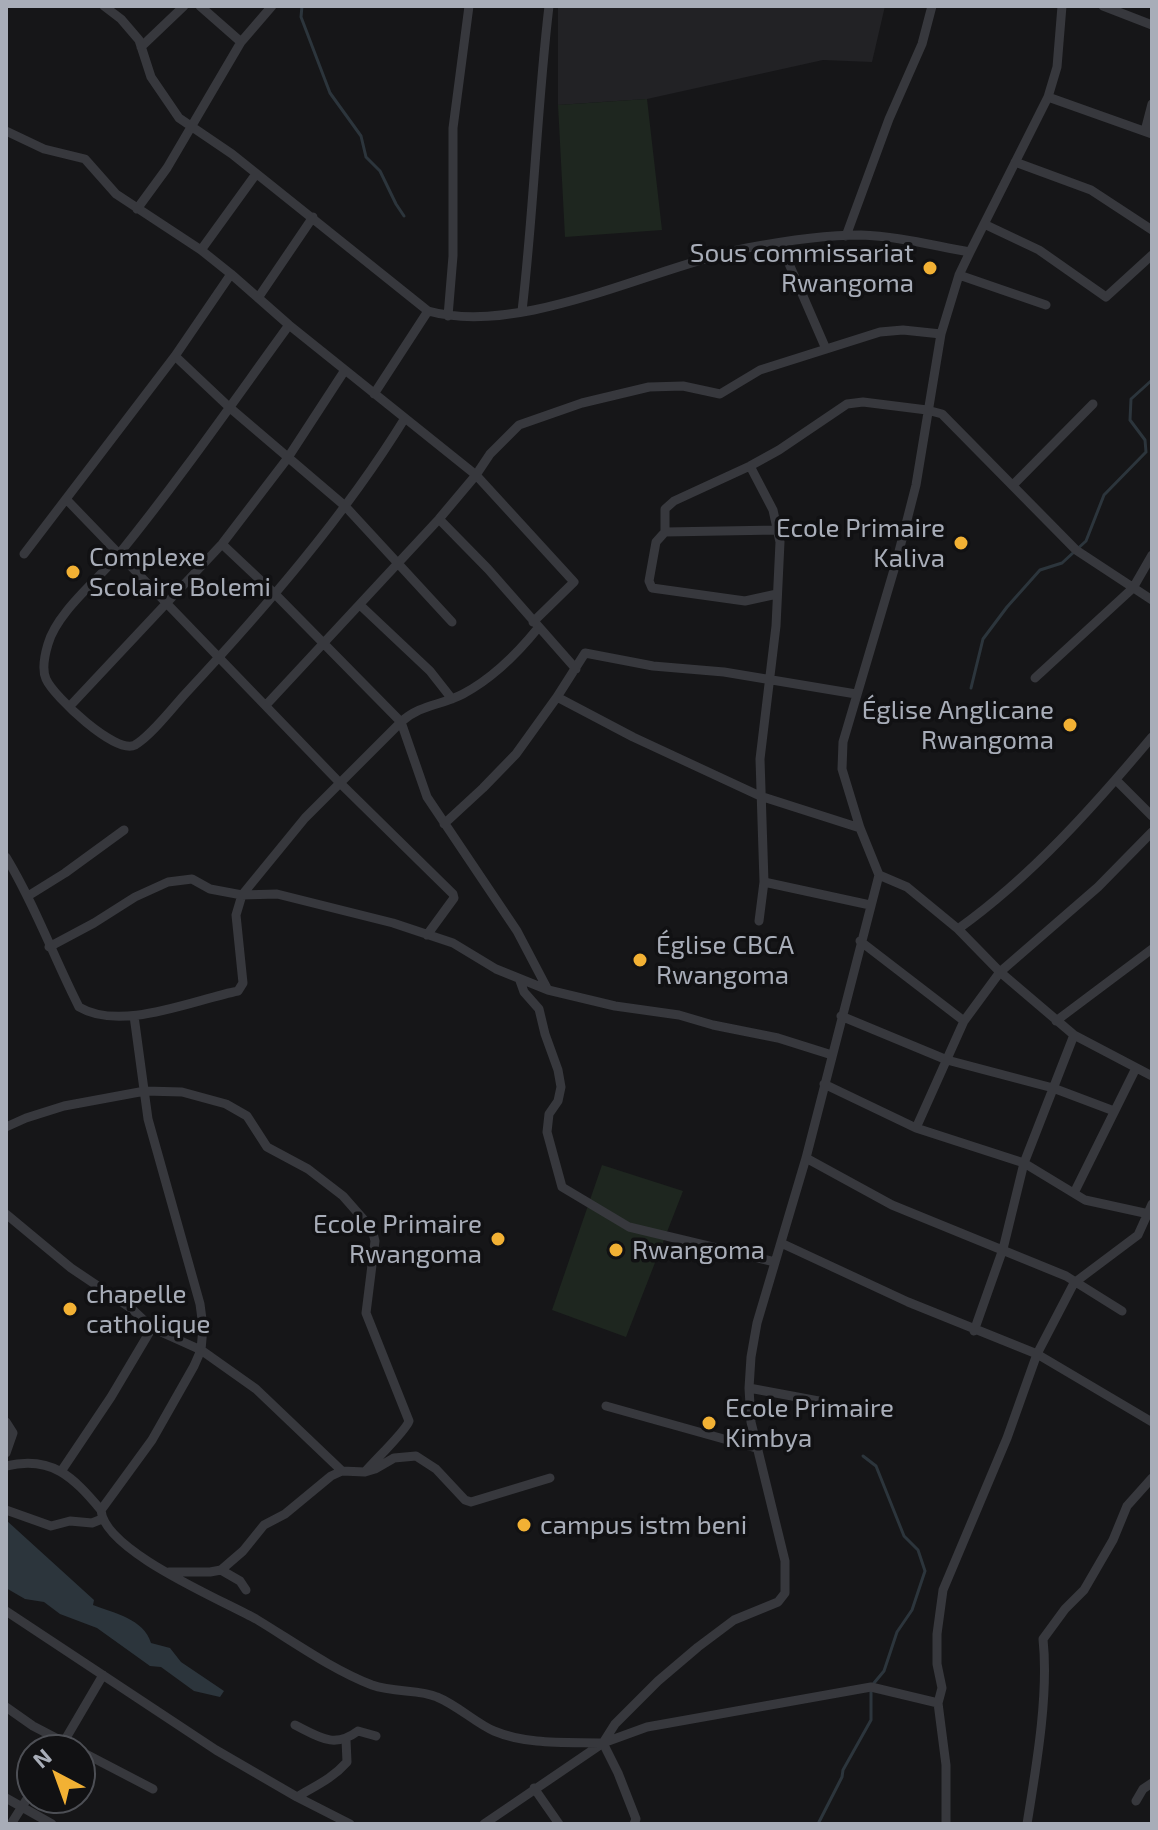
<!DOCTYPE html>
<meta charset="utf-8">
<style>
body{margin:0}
#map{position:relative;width:1158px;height:1830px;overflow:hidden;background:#161618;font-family:"Exo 2",sans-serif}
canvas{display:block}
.frame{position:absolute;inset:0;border:8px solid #a8adb8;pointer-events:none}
.north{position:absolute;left:16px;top:1734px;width:80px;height:80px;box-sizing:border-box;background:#111113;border:2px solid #4d4f55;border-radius:50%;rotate:319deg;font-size:22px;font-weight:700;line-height:32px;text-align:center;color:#a8adb8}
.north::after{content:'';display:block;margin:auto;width:28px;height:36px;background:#f2b134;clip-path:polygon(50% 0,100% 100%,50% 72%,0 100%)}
</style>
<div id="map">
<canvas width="1158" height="1830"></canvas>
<div class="frame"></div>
<div class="north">N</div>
</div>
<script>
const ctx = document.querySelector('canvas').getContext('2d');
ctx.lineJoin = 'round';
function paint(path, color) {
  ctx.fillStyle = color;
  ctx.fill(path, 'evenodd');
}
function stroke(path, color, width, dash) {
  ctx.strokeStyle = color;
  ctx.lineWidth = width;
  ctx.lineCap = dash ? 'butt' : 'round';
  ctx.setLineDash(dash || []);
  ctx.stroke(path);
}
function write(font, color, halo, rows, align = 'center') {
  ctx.font = font + ' "Exo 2",sans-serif';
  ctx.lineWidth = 7;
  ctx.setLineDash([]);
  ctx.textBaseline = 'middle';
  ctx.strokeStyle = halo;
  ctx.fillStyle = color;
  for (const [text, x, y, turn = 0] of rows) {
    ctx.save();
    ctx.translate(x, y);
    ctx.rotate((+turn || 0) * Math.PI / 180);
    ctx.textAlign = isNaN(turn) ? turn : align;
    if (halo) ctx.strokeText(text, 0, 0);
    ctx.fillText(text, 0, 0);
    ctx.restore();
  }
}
const built = new Path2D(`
 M558,6H885L872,62L823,60L647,99L558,105Z`);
const green = new Path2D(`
 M647,99L662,230L565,237L558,105Z
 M602,1165L683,1191L626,1337L552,1310Z`);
const water = new Path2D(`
 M6,1520L94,1600L93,1605C114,1613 144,1619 151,1643L170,1648L181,1662L224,1691L220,1697L194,1691L161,1667L150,1666L97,1628L60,1614L44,1602L25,1599L6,1588Z`);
const stream = new Path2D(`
 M302,6L301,17L330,93L361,136L366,157L380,171L396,204L404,216
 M971,688L983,639L1007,607L1040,570L1062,563L1086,541L1104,495L1146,452L1145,440L1130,420L1131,399L1152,380
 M863,1456L876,1466L904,1536L918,1550L925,1571L912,1610L897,1632L884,1671L874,1683
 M818,1824L842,1777L843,1770L871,1720V1690`);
const minor = new Path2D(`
 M104,6L121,19L139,40L151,77L179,118L232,154L428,311C522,337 652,267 747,248C784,241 824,235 861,235C897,236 935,246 970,252
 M200,6L241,42
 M1103,6L1152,25
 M141,47L184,6
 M1048,97L1152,134
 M6,131L44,149L85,159L116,194L201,250L231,274L289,325L476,475L574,582L533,622
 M1145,131L1152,104
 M1015,162L1091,190L1152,230
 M137,209L167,168L241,42L272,6
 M984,224L1039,250L1106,297L1152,255
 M846,236L889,119L922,44L932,6
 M780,243L826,349
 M201,250L256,174
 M959,275L1046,305
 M258,298L313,217
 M522,311C534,209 537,107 549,6
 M448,316L453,256V128L469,6
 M289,325C233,402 179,480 119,554C98,580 57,612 48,644C45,654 42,670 46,679C54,697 116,755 135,745C151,736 173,707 186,693C265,608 344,517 405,418
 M175,356L229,407L345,506L452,622
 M374,394L428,311
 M750,466L773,510L780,542L776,626L760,759L764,882L759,921
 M1014,484L1093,404
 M66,499L339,782L453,894L454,898L427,935
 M439,519L488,569L576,669
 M665,532L778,530
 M222,544L274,593L401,722L427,797L517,931L548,990
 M24,554L175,356L231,274
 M777,594L745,601L652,588L649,581L656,542L665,532V509L674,501L750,466L779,450L847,404L863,402L927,410L942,414L1076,550L1152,600
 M360,605L430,671L452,699
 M1035,678L1133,588L1152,555
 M856,694L724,672L653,666L585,653L557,697L633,737L760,796L860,828
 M267,704L439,519L476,475L490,454L519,425L582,403L649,387L683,386L720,394L760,370L880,332L903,330L941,334
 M70,706L222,544L287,459L345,370
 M1116,780L1152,816
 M444,824L483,788L516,754L557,697
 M6,857C35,905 54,958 79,1007C121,1032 193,1000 238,991L243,983L236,915L242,895L277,894L393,923L453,943L496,969L548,990L615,1006L679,1015L713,1025L778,1038L832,1055
 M879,875L907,887L958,929L1000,972L1074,1035L1152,1076
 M764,882L870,905
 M28,896L65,873L124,830
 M958,929C1032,876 1094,806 1152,737
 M860,941L964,1021
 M49,947L94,923L135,897L168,882L192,879L210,889L242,895L305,818L401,722C421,704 440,706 463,694C493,678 517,654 538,628
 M519,978L524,992L539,1009L545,1034L558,1070L561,1087L558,1101L549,1114L547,1132L562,1187L629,1227L775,1262
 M841,1016L947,1060L1053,1088L1114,1111
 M1056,1021L1152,949
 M824,1084L916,1128L1024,1163L1085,1200L1149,1214
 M6,1127L26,1118L64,1106L145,1091L182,1092L226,1104L247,1116L267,1147L308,1169L343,1196L372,1229L375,1241L366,1313L409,1421C406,1431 374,1461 365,1472
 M916,1128L964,1021L1000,972L1098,887L1152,832
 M806,1158L892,1205L1066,1276L1122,1311
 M1074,1193L1136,1068
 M6,1214L71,1268L132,1309L152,1328
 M781,1243L908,1302L1037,1354L1152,1422
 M974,1331L1003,1249L1024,1163L1074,1035
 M749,1388L824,1402
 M606,1406L756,1448
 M6,1422L13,1433L6,1453
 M6,1466C52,1455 73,1477 101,1510C104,1551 222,1600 256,1619C294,1642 331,1669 372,1685C394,1693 420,1689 437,1697C457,1705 477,1724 494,1731C527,1745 567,1742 603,1743
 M62,1470L111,1397L152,1328L201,1350L256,1389L342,1471
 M6,1510L51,1526L70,1521L92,1523L102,1519
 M101,1510L152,1440L194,1366L201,1350L203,1327L200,1304L148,1119L134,1016
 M221,1570L240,1581L246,1590
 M169,1572H210L221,1570L243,1551L264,1525L285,1514L331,1476L342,1471L365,1472L375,1469L394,1458L416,1456L436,1469L465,1500L471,1502L550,1478
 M6,1611L216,1750L297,1797L350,1824
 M6,1707L33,1726L79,1750
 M295,1725C319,1737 334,1749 358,1731L376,1736
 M603,1743L615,1724L658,1681L698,1647L734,1620L778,1602L785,1593V1561L751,1422L749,1388L751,1357L757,1323L806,1158L879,875L860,828L842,769L843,742L896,563L916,485L941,334L959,275L970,252L1048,97L1057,67L1062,6
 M603,1743L618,1773L636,1819L634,1824
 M59,1750L103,1675
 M80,1751L153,1789
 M534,1788L559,1824
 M297,1797C315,1786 332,1779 347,1762L346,1740
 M6,1798L52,1824
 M1136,1801L1143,1789L1152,1783
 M11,1824L32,1791
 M484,1824L603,1743L647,1727L871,1687L938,1703
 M946,1824V1765L938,1703L942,1688L937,1664V1634L943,1590L1007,1438L1037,1354L1074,1283L1138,1235L1152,1204
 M1027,1824C1036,1768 1049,1695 1043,1639L1065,1609L1084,1590L1113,1540L1127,1506L1152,1478`);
const markers = [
 [930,268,8,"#f2b134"],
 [961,543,8,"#f2b134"],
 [73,572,8,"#f2b134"],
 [1070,725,8,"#f2b134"],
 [640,960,8,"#f2b134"],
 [498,1239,8,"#f2b134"],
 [616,1250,8,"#f2b134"],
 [70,1309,8,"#f2b134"],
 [709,1423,8,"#f2b134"],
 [524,1525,8,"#f2b134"]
];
const poiNames = [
 ["Sous commissariat",914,253,"right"],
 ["Rwangoma",914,283,"right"],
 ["Ecole Primaire",945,528,"right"],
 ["Kaliva",945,558,"right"],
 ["Complexe",89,557],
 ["Scolaire Bolemi",89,587],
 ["Église Anglicane",1054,710,"right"],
 ["Rwangoma",1054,740,"right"],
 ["Église CBCA",656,945],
 ["Rwangoma",656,975],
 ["Ecole Primaire",482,1224,"right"],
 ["Rwangoma",482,1254,"right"],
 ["Rwangoma",632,1250],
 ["chapelle",86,1294],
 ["catholique",86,1324],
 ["Ecole Primaire",725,1408],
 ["Kimbya",725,1438],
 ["campus istm beni",540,1525]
];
paint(built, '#222225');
paint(green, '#1e261f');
paint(water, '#2c353c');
stroke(stream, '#2c353c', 3);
stroke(minor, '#37383d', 9);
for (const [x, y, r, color] of markers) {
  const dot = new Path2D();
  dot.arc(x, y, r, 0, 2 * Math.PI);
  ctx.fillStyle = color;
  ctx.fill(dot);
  stroke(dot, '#111113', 3);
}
write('26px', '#a8adb8', '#111113', poiNames, 'left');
</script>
